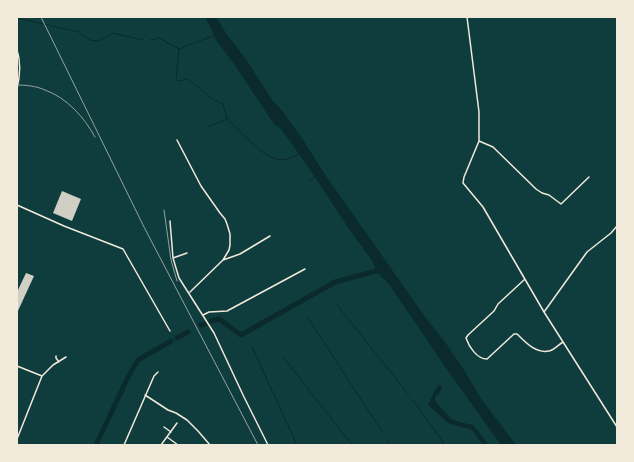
<!DOCTYPE html>
<style>
body{margin:0}
#map{position:relative;width:634px;height:462px;overflow:hidden;background:#0f3d3e;font-family:"IBM Plex Serif",serif}
canvas{display:block}
.frame{position:absolute;inset:0;border:18px solid #f1e9da;pointer-events:none}
</style>
<div id="map">
<canvas width="634" height="462"></canvas>
<div class="frame"></div>
</div>
<script>
const ctx = document.querySelector('canvas').getContext('2d');
ctx.lineJoin = 'round';
function paint(path, color) {
  ctx.fillStyle = color;
  ctx.fill(path, 'evenodd');
}
function stroke(path, color, width, dash) {
  ctx.strokeStyle = color;
  ctx.lineWidth = width;
  ctx.lineCap = dash ? 'butt' : 'round';
  ctx.setLineDash(dash || []);
  ctx.stroke(path);
}
const water = new Path2D(`
 M205,17H216L226,33L247,61L273,101L283,112L302,138L324,173L423,314L447,345L464,370L482,400L516,445H501L446,368L389,284L376,271L373,262L347,226L315,177L292,144L281,129L275,125L270,118L234,64L216,40L211,28Z
 M439,385H441C443,390 439,394 435,397V400L436,402L450,418L459,422L473,425L489,445H483L472,430L448,423L436,412L429,406L428,404L434,392Z`);
const stream = new Path2D(`
 M17,18L79,32L90,40L98,41L113,33L143,40
 M150,40L159,38L179,49L215,35
 M179,49L176,79L178,81L188,79L214,100L223,104L227,118
 M208,127L227,119C241,131 267,165 287,159C291,158 295,156 299,154
 M309,181L315,177
 M337,305L409,395
 M308,318L383,433
 M252,347L297,445
 M284,358L352,445
 M413,400L445,445
 M388,441L391,445`);
const river = new Path2D(`
 M211,321L219,319L241,335L335,282L376,271L382,268
 M201,325L205,324
 M177,338L188,332
 M96,445L128,377L138,360L171,341`);
const building = new Path2D(`
 M62,191L81,199L72,221L53,213Z
 M26,273L34,276L17,313V292Z`);
const minor = new Path2D(`
 M467,17L479,112V141L464,177L463,183L483,207L544,312L617,427
 M17,50C21,62 20,76 17,89
 M177,140L201,186L220,213L225,219L227,224L230,234V245L229,250L223,260
 M479,141L493,147L536,189L542,193L549,195L561,204L589,177
 M17,205L64,226L123,249L170,331
 M170,221L173,258
 M187,253L173,258L179,278L214,333L244,397L268,445
 M525,279L498,304L494,311L468,335L466,338C469,347 477,359 487,359L514,334H517C525,342 536,354 549,351C554,350 558,345 563,342
 M190,292L223,260L240,254L270,236
 M544,312L587,252L611,233L617,226
 M203,315L209,312L227,311L305,269
 M56,356V358L59,362
 M17,366L42,376L17,439
 M42,376L53,365L66,357
 M145,395L168,410L176,413L187,420L198,431L210,445
 M164,427L171,432
 M167,437L178,445
 M124,445L154,376L158,372
 M161,445L177,423`);
const rail = new Path2D(`
 M41,17L144,227L258,445
 M17,85C26,85 36,86 45,90C67,98 84,117 95,137
 M164,210L171,260L177,281`);
paint(water, '#0a2a2b');
stroke(stream, '#0a2a2b', 1);
stroke(river, '#0a2a2b', 5);
paint(building, '#cfcfc3');
stroke(minor, '#f1e9da', 1.5);
stroke(rail, '#97a49c', 1);
</script>
